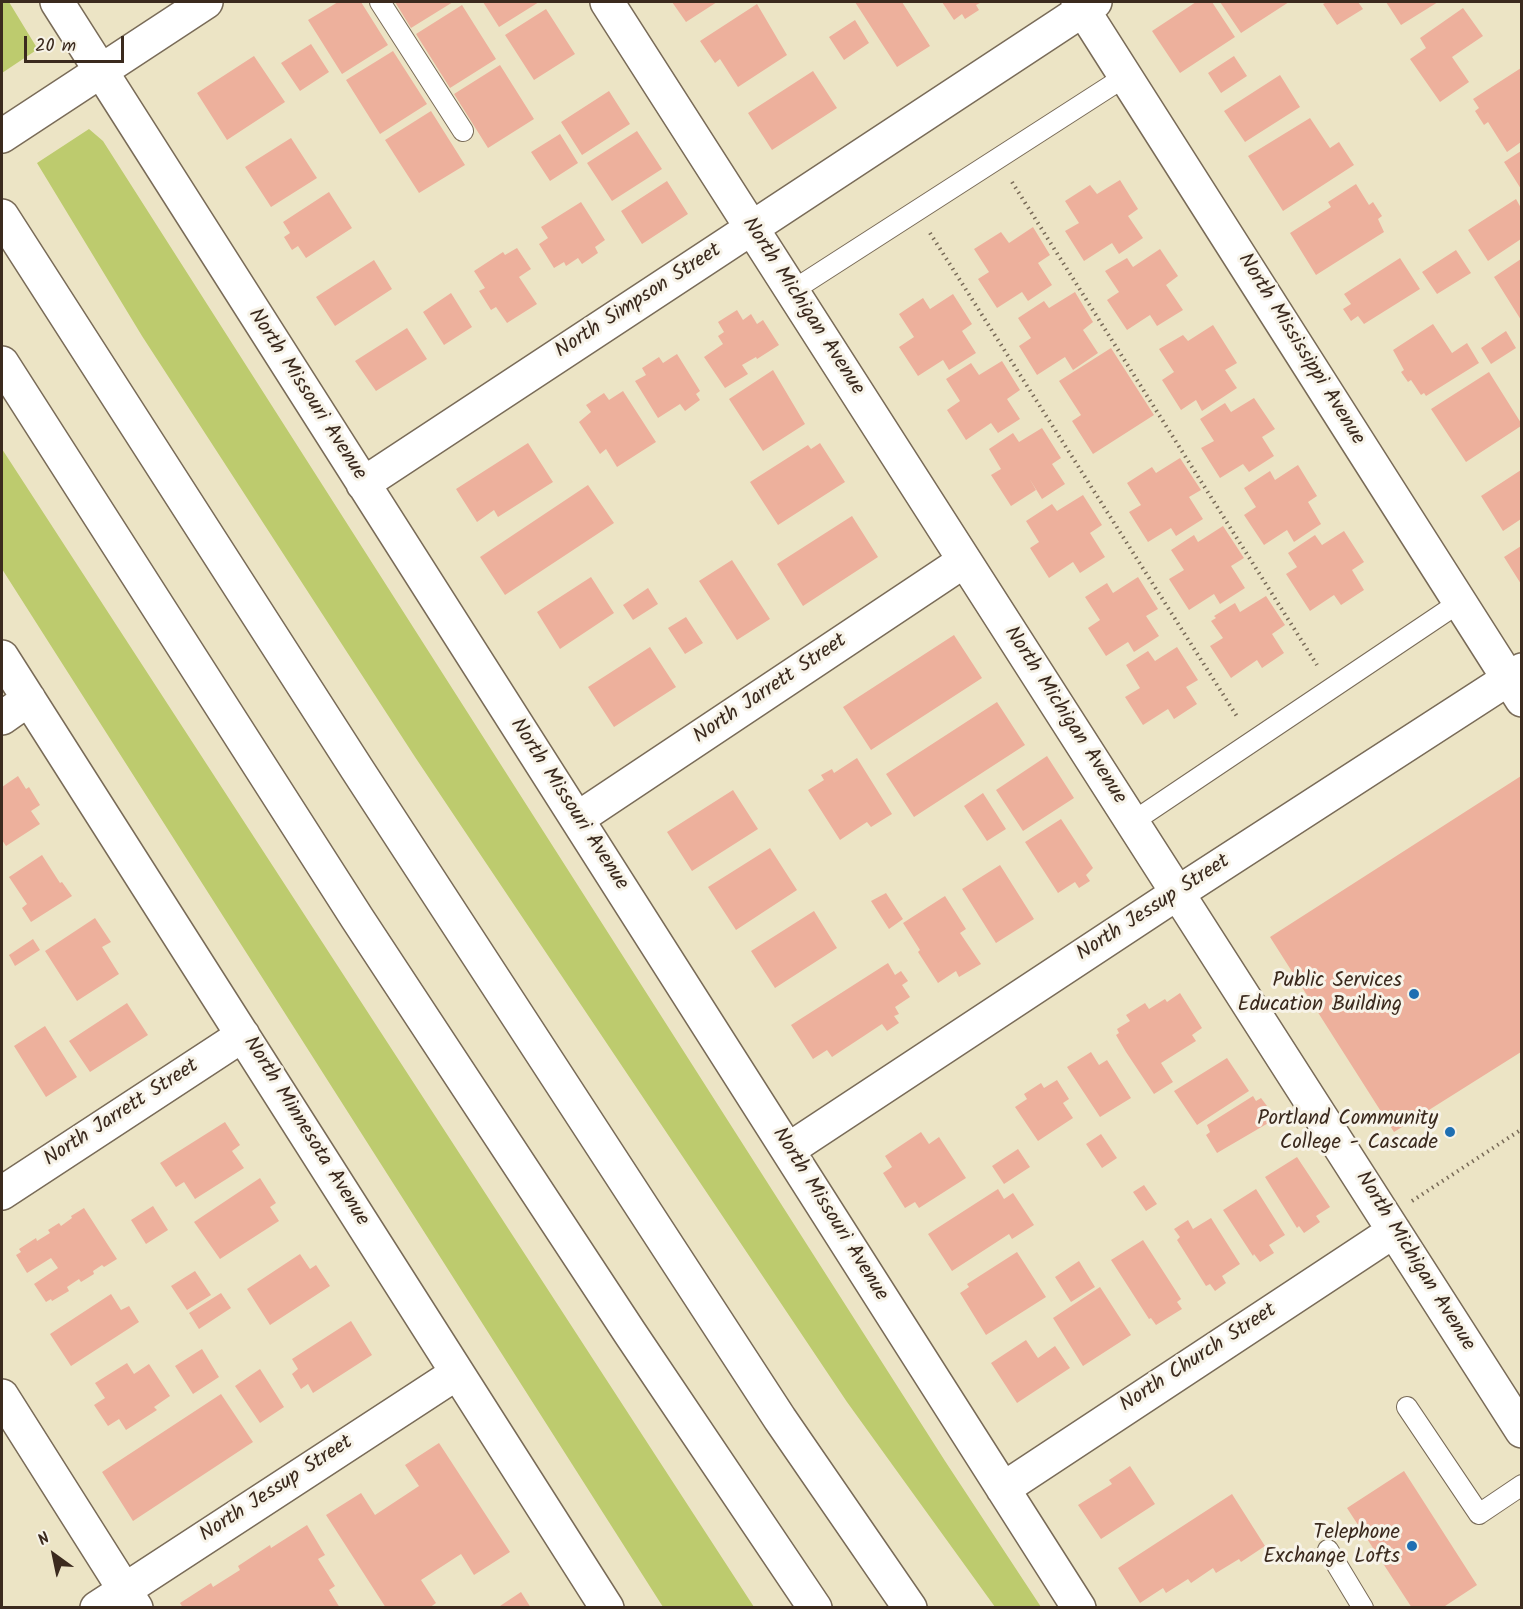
<!DOCTYPE html>
<style>
body{margin:0}
#map{position:relative;width:1523px;height:1609px;overflow:hidden;background:#ece4c5;font-family:Kalam,sans-serif}
canvas{display:block}
.frame{position:absolute;inset:0;border:3px solid #3b2a1e;pointer-events:none}
.north{position:absolute;left:24px;top:1525px;width:60px;height:60px;-webkit-text-stroke:4px #f7f3e8;paint-order:stroke;rotate:327deg;font-size:16px;font-weight:700;line-height:24px;text-align:center;color:#3b2a1e}
.north::after{content:'';display:block;margin:auto;width:21px;height:27px;background:#3b2a1e;clip-path:polygon(50% 0,100% 100%,50% 72%,0 100%)}
.scale{position:absolute;left:24px;top:36px;width:100px;height:27px;box-sizing:border-box;border:3px solid #3b2a1e;border-top:0;padding-left:8px;font-size:18px;line-height:21px;white-space:nowrap;color:#3b2a1e;-webkit-text-stroke:4px #f7f3e8;paint-order:stroke}
</style>
<div id="map">
<canvas width="1523" height="1609"></canvas>
<div class="frame"></div>
<div class="north">N</div>
<div class="scale">20 m</div>
</div>
<script>
const ctx = document.querySelector('canvas').getContext('2d');
ctx.lineJoin = 'round';
function paint(path, color) {
  ctx.fillStyle = color;
  ctx.fill(path, 'evenodd');
}
function stroke(path, color, width, dash) {
  ctx.strokeStyle = color;
  ctx.lineWidth = width;
  ctx.lineCap = dash ? 'butt' : 'round';
  ctx.setLineDash(dash || []);
  ctx.stroke(path);
}
function write(font, color, halo, rows, align = 'center') {
  ctx.font = font + ' Kalam,sans-serif';
  ctx.lineWidth = 6;
  ctx.setLineDash([]);
  ctx.textBaseline = 'middle';
  ctx.strokeStyle = halo;
  ctx.fillStyle = color;
  for (const [text, x, y, turn = 0] of rows) {
    ctx.save();
    ctx.translate(x, y);
    ctx.rotate((+turn || 0) * Math.PI / 180);
    ctx.textAlign = isNaN(turn) ? turn : align;
    if (halo) ctx.strokeText(text, 0, 0);
    ctx.fillText(text, 0, 0);
    ctx.restore();
  }
}
const green = new Path2D(`
 M2,2H9L37,48L35,51L2,73Z
 M89,129L103,141L945,1461L1041,1607H995L847,1402L415,757L142,336L37,163Z
 M2,449L754,1607H663L2,569Z`);
const building = new Path2D(`
 M338,2H361L388,45L342,74L308,20Z
 M395,2H453L411,28Z
 M483,2H539L499,27Z
 M672,2H717L686,22Z
 M855,2H902L930,46L897,67Z
 M942,2H982L976,5L979,10L965,19L962,14L954,20Z
 M1196,2H1212L1235,37L1180,73L1152,31Z
 M1220,2H1289L1241,33Z
 M1327,2H1358L1363,9L1337,25L1323,4Z
 M1386,2H1438L1401,25Z
 M757,4L787,55L738,87L720,59L715,63L700,41Z
 M462,5L496,59L450,88L416,34Z
 M1463,8L1483,36L1452,57L1469,82L1440,102L1410,59L1426,48L1420,38Z
 M546,9L575,54L534,80L505,35Z
 M855,20L869,43L844,60L829,37Z
 M311,44L329,72L300,91L281,63Z
 M393,51L427,104L380,134L346,80Z
 M254,56L285,102L227,140L197,93Z
 M1234,56L1247,76L1221,93L1208,73Z
 M500,65L534,119L488,148L454,94Z
 M1521,68V142L1507,152L1488,122L1484,125L1475,111L1479,108L1473,99Z
 M813,71L837,108L772,150L748,113Z
 M1280,75L1300,107L1245,142L1224,111Z
 M609,91L630,124L582,155L561,122Z
 M431,111L465,165L419,193L385,140Z
 M1310,118L1330,148L1339,142L1354,165L1283,211L1248,156Z
 M637,131L662,169L612,201L587,163Z
 M560,134L578,163L550,181L531,152Z
 M291,138L317,178L271,207L245,167Z
 M1521,151V189L1504,162Z
 M1120,180L1138,209L1128,216L1143,238L1119,254L1112,243L1084,261L1065,231L1079,223L1065,201L1090,185L1097,194Z
 M667,181L688,214L642,244L621,211Z
 M1356,184L1369,205L1373,202L1382,216L1378,219L1384,232L1316,275L1290,233L1331,207L1328,202Z
 M329,192L352,228L306,258L298,246L292,250L284,237L290,233L283,222Z
 M1516,199L1521,208V239L1488,261L1468,230Z
 M581,202L605,240L595,247L598,253L582,264L578,258L566,266L564,262L554,268L539,244L548,238L541,227Z
 M1033,227L1050,255L1038,263L1052,285L1028,301L1022,292L997,308L978,279L989,272L974,249L1001,232L1009,243Z
 M517,248L531,269L519,277L537,304L507,323L496,307L491,310L479,291L485,288L474,271L503,252L505,255Z
 M1160,249L1178,276L1166,285L1183,310L1157,326L1150,315L1127,330L1107,300L1119,292L1105,271L1127,258L1133,267Z
 M1456,250L1471,273L1437,294L1422,272Z
 M1400,258L1420,289L1364,324L1358,316L1351,321L1343,309L1351,304L1344,294Z
 M1521,259V320L1494,277Z
 M374,260L392,289L335,326L316,297Z
 M1075,292L1093,322L1083,330L1098,353L1073,370L1065,357L1037,375L1019,346L1031,338L1018,318L1044,301L1049,308Z
 M451,293L472,327L444,345L423,312Z
 M953,294L972,324L962,331L976,353L949,370L943,360L918,376L899,347L914,337L899,314L923,298L930,309Z
 M737,310L743,320L751,314L757,324L763,320L779,345L757,359L756,357L742,365L748,374L725,388L704,357L723,344L718,336L724,332L718,322Z
 M1433,324L1452,353L1467,343L1479,363L1426,396L1424,393L1421,395L1411,380L1408,382L1401,372L1404,370L1393,350Z
 M1213,325L1237,363L1225,370L1237,388L1202,411L1196,400L1181,410L1162,380L1174,372L1159,349L1183,335L1188,341Z
 M407,328L427,359L376,391L355,361Z
 M1506,331L1516,348L1491,364L1481,348Z
 M1111,348L1154,415L1093,454L1072,421L1081,415L1059,381Z
 M677,354L700,391L696,394L700,400L685,411L680,404L658,418L635,381L646,375L642,368L659,357L663,363Z
 M1002,361L1020,390L1007,399L1020,419L998,433L991,423L966,440L947,410L960,401L946,379L971,363L979,375Z
 M773,370L805,424L763,451L729,399Z
 M1489,372L1521,423V426L1466,462L1431,409Z
 M623,391L656,442L617,467L606,449L600,454L579,422L591,412L586,405L604,393L609,400Z
 M1254,398L1275,429L1262,437L1274,456L1249,472L1243,464L1220,478L1201,448L1214,441L1200,419L1225,403L1231,412Z
 M1042,428L1061,458L1052,464L1065,484L1042,499L1029,478L1036,490L1011,506L991,475L1001,469L989,449L1013,433L1019,442Z
 M528,443L553,482L498,517L494,510L477,522L456,489Z
 M820,443L845,482L778,525L750,482L808,445L811,449Z
 M1180,458L1201,490L1189,497L1203,519L1176,536L1171,528L1148,542L1129,512L1141,505L1127,483L1152,467L1156,473Z
 M1298,465L1317,496L1308,502L1321,524L1294,542L1287,530L1264,545L1244,515L1256,507L1244,488L1270,471L1275,480Z
 M1521,470V519L1503,531L1481,496Z
 M588,485L614,523L505,595L480,557Z
 M1083,495L1102,525L1090,533L1105,557L1080,573L1073,562L1049,578L1030,548L1039,542L1026,521L1052,504L1057,511Z
 M852,516L878,557L803,606L777,564Z
 M1223,526L1244,558L1231,566L1245,588L1220,604L1214,594L1189,610L1169,579L1184,570L1171,550L1194,535L1198,542Z
 M1344,531L1364,562L1352,570L1364,590L1341,605L1334,595L1310,611L1286,574L1297,567L1288,553L1315,535L1322,545Z
 M1521,546V584L1504,557Z
 M732,560L770,619L737,640L699,581Z
 M591,577L614,613L560,649L537,612Z
 M1138,577L1158,609L1146,616L1159,636L1134,652L1128,642L1106,656L1088,628L1100,620L1085,597L1107,583L1113,593Z
 M648,588L658,604L633,620L623,605Z
 M1266,596L1285,625L1272,634L1284,653L1262,668L1257,660L1231,678L1210,646L1223,638L1211,621L1216,618L1214,616L1235,603L1240,612Z
 M686,617L703,643L685,654L668,628Z
 M954,635L982,678L871,750L843,707Z
 M650,647L676,687L614,727L588,687Z
 M1177,647L1198,680L1186,687L1197,704L1174,719L1168,709L1143,725L1125,697L1140,688L1126,665L1148,651L1155,661Z
 M997,702L1025,745L914,817L886,774Z
 M1047,756L1074,798L1023,831L996,790Z
 M857,758L892,814L871,827L867,822L840,840L808,790L824,780L821,775L832,769L834,773Z
 M18,776L26,789L29,787L40,805L31,811L40,824L6,846L2,840V787Z
 M1521,776V1052L1394,1132L1270,937Z
 M733,790L758,829L692,871L667,832Z
 M983,793L1006,829L987,841L964,806Z
 M1061,819L1093,868L1086,875L1090,881L1079,888L1075,882L1058,893L1025,842Z
 M770,848L797,890L736,930L708,887Z
 M42,855L60,883L62,882L72,896L31,922L22,908L27,904L9,877Z
 M1000,865L1034,919L996,943L962,889Z
 M886,893L903,919L889,929L871,901Z
 M945,896L966,929L960,933L981,964L959,977L956,971L938,983L918,952L920,950L903,923Z
 M814,911L837,948L775,988L751,951Z
 M95,918L111,942L102,947L119,974L77,1001L45,951Z
 M33,939L40,950L15,966L9,955Z
 M888,963L895,975L901,971L908,981L902,985L910,997L895,1007L899,1014L894,1016L899,1023L887,1031L882,1024L832,1057L827,1050L813,1059L791,1025Z
 M1180,993L1202,1028L1192,1035L1196,1041L1161,1063L1173,1082L1154,1094L1126,1052L1116,1035L1119,1033L1117,1029L1130,1021L1126,1015L1145,1003L1149,1009L1165,999L1167,1002Z
 M127,1003L148,1035L90,1072L69,1041Z
 M45,1026L77,1077L46,1097L14,1046Z
 M1091,1052L1099,1065L1107,1060L1131,1098L1100,1117L1067,1067Z
 M1227,1058L1249,1091L1197,1125L1174,1091Z
 M1057,1080L1069,1099L1063,1103L1073,1118L1038,1141L1015,1107L1027,1099L1024,1094L1041,1083L1044,1088Z
 M1253,1096L1256,1101L1261,1098L1267,1106L1261,1109L1270,1122L1217,1153L1206,1135L1210,1132L1207,1125Z
 M225,1122L240,1145L232,1151L244,1168L195,1199L184,1182L176,1187L160,1163Z
 M921,1132L929,1144L939,1137L966,1178L919,1208L915,1202L905,1208L883,1173L892,1167L885,1156Z
 M1101,1134L1117,1158L1102,1168L1086,1144Z
 M1018,1149L1030,1167L1004,1184L992,1166Z
 M1297,1157L1330,1207L1316,1216L1320,1222L1304,1233L1299,1226L1297,1228L1265,1177Z
 M260,1178L276,1203L270,1207L279,1221L220,1259L194,1222Z
 M1144,1185L1157,1204L1146,1211L1133,1192Z
 M998,1189L1004,1199L1013,1193L1034,1225L1012,1239L1009,1234L952,1271L928,1234Z
 M1256,1189L1285,1235L1269,1245L1274,1253L1260,1262L1254,1254L1253,1256L1223,1210Z
 M153,1206L168,1230L146,1244L131,1220Z
 M84,1208L117,1259L104,1267L102,1265L93,1271L94,1274L81,1282L79,1279L67,1287L69,1291L52,1301L51,1299L46,1302L34,1284L58,1268L51,1258L27,1273L16,1255L21,1252L19,1249L36,1238L37,1241L50,1233L48,1230L59,1223L61,1226L72,1218L71,1216Z
 M1211,1218L1240,1264L1222,1276L1226,1283L1215,1291L1210,1284L1206,1286L1177,1240L1180,1237L1174,1229L1188,1220L1193,1229Z
 M1143,1240L1181,1299L1177,1302L1182,1309L1156,1325L1151,1318L1149,1319L1111,1260Z
 M1017,1252L1046,1297L986,1335L960,1293L969,1287L967,1284Z
 M300,1254L310,1269L316,1265L330,1286L270,1325L247,1289Z
 M1079,1261L1095,1287L1071,1302L1055,1277Z
 M195,1271L211,1295L187,1310L171,1286Z
 M1100,1287L1131,1335L1083,1366L1053,1318Z
 M221,1293L231,1308L199,1329L189,1313Z
 M111,1294L121,1310L129,1306L139,1322L71,1366L50,1334Z
 M351,1321L372,1355L313,1393L308,1384L301,1389L292,1374L298,1369L292,1359Z
 M1026,1340L1038,1358L1055,1346L1070,1368L1017,1403L991,1363Z
 M202,1349L219,1377L193,1394L175,1366Z
 M127,1363L134,1374L149,1364L170,1396L154,1407L157,1410L126,1430L119,1419L108,1426L94,1405L105,1398L95,1383Z
 M260,1369L284,1407L260,1423L235,1386Z
 M221,1394L253,1442L133,1521L102,1472Z
 M439,1443L510,1552L474,1575L461,1554L421,1580L436,1603L429,1608H386L326,1515L361,1493L375,1515L419,1486L405,1465Z
 M1130,1466L1155,1504L1101,1539L1078,1505L1112,1484L1109,1480Z
 M1404,1471L1477,1585L1442,1608H1412L1347,1508Z
 M1232,1494L1265,1546L1241,1562L1239,1559L1216,1573L1213,1568L1191,1583L1188,1579L1166,1593L1163,1588L1140,1603L1118,1568Z
 M307,1525L325,1555L318,1559L335,1586L329,1590L340,1608H183L180,1603L211,1583L213,1587L240,1570L238,1566L270,1545L271,1548Z
 M521,1592L531,1608H497Z`);
const path = new Path2D(`
 M1012,182L1317,665
 M930,233L1238,718
 M1412,1201L1522,1129`);
const lane = new Path2D(`
 M380,2L463,131
 M792,291L1126,76
 M1131,823L1460,602
 M1407,1407L1479,1514L1522,1485
 M1328,1550L1363,1608`);
const street = new Path2D(`
 M57,2L1079,1608
 M607,2L1522,1431
 M1078,2L1522,700
 M2,136L206,2
 M363,484L1095,2
 M2,657L607,1608
 M2,718L29,699
 M577,819L964,561
 M788,1150L1176,894L1522,670
 M2,1193L243,1035
 M2,1396L136,1608
 M1003,1489L1394,1231
 M97,1608L457,1373`);
const highway = new Path2D(`
 M2,216L357,769L780,1419L910,1608
 M2,363L357,918L630,1333L815,1608`);
const markers = [
 [1414,994,6,"#1f6fb2"],
 [1450,1132,6,"#1f6fb2"],
 [1412,1546,6,"#1f6fb2"]
];
const streetNames = [
 ["North Simpson Street",639,302,-33],
 ["North Michigan Avenue",802,307,57],
 ["North Mississippi Avenue",1300,350,58],
 ["North Missouri Avenue",306,395,57],
 ["North Jarrett Street",771,690,-34],
 ["North Michigan Avenue",1064,716,57],
 ["North Missouri Avenue",568,805,57],
 ["North Jessup Street",1154,909,-33],
 ["North Jarrett Street",122,1114,-33],
 ["North Minnesota Avenue",305,1132,58],
 ["North Missouri Avenue",829,1215,58],
 ["North Michigan Avenue",1414,1262,58],
 ["North Church Street",1199,1359,-33],
 ["North Jessup Street",277,1490,-33]
];
const poiNames = [
 ["Public Services",1402,982],
 ["Education Building",1402,1006],
 ["Portland Community",1438,1120],
 ["College - Cascade",1438,1144],
 ["Telephone",1400,1534],
 ["Exchange Lofts",1400,1558]
];
paint(green, '#bdcb6e');
paint(building, '#edb09c');
stroke(lane, '#796b58', 22);
stroke(street, '#796b58', 36);
stroke(highway, '#796b58', 36);
stroke(path, '#796b58', 4, [1.5, 4.5]);
stroke(lane, '#fff', 20);
stroke(street, '#fff', 33);
stroke(highway, '#fff', 33);
for (const [x, y, r, color] of markers) {
  const dot = new Path2D();
  dot.arc(x, y, r, 0, 2 * Math.PI);
  ctx.fillStyle = color;
  ctx.fill(dot);
  stroke(dot, '#f7f3e8', 2);
}
write('21px', '#3b2a1e', '#f7f3e8', streetNames);
write('21px', '#3b2a1e', '#f7f3e8', poiNames, 'right');
</script>
